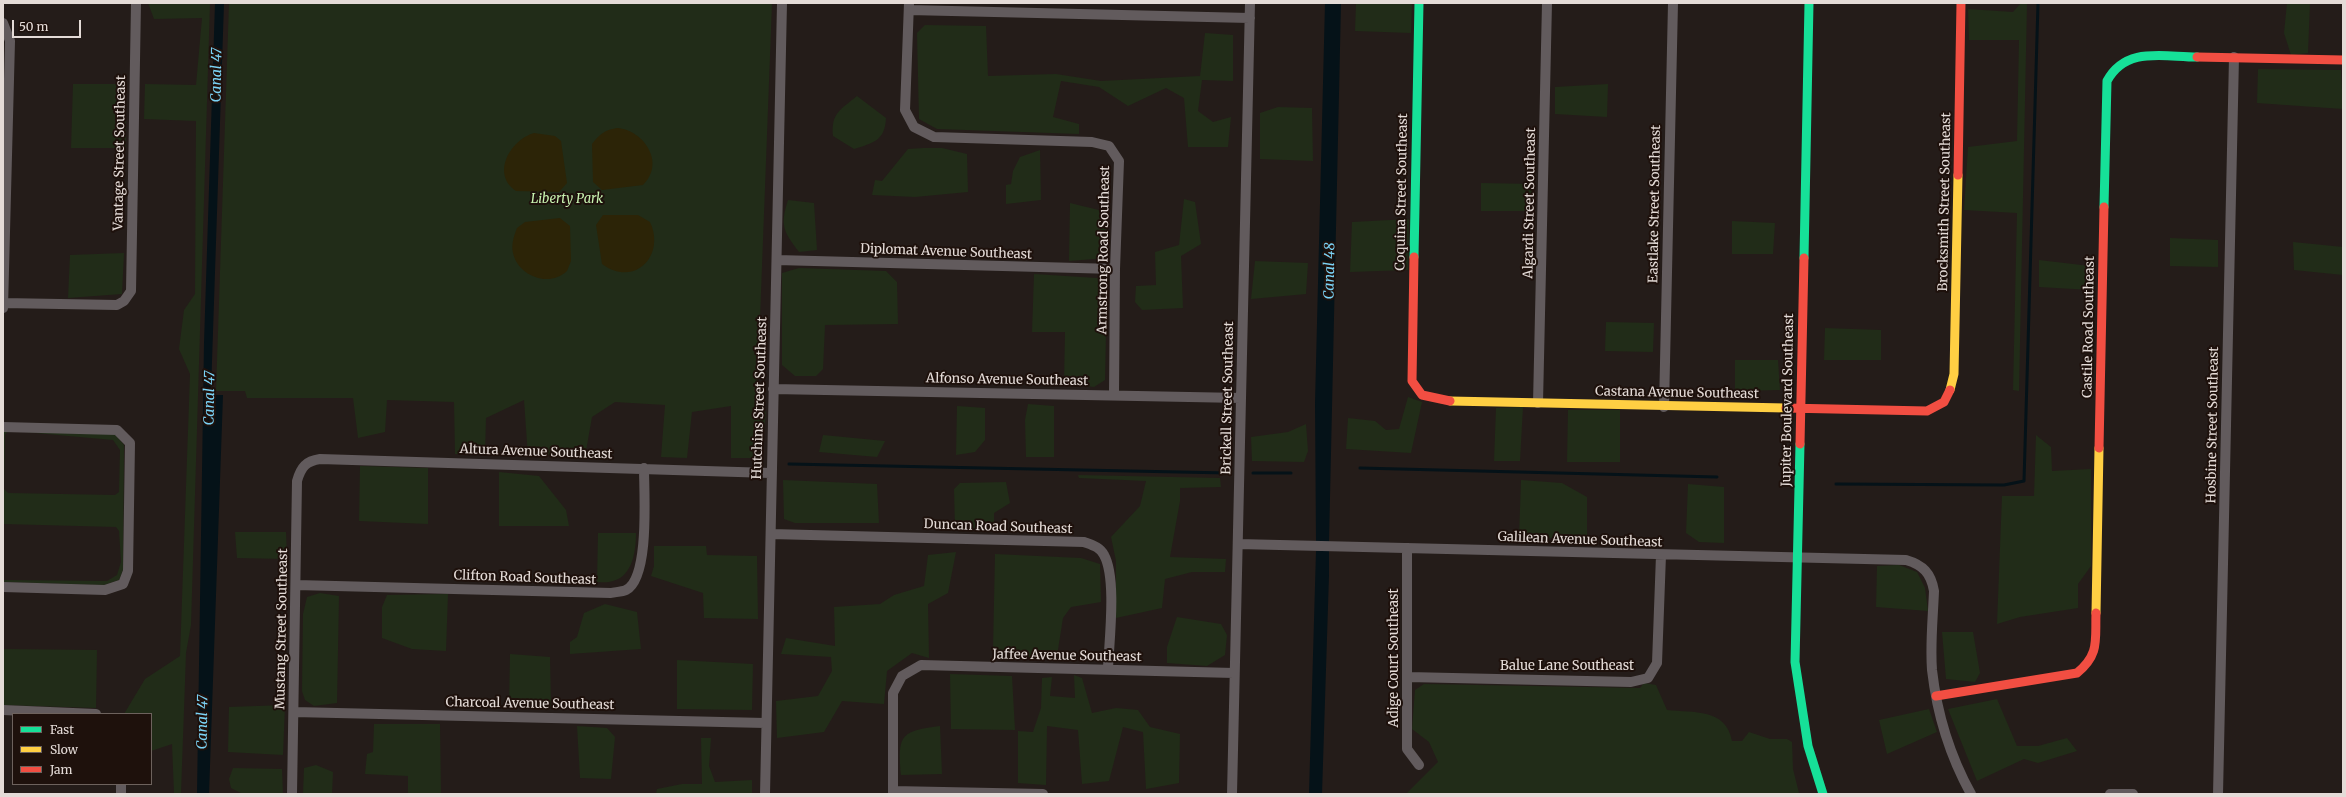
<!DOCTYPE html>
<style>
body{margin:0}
#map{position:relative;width:2346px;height:797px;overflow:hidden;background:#241c19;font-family:Merriweather,serif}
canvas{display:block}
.frame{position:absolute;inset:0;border:4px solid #e4dbd7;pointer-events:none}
.legend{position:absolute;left:12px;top:713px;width:140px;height:72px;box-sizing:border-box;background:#1e110c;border:1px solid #6d625d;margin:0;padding:5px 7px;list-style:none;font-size:12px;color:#e4dbd7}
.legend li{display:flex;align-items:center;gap:8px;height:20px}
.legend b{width:20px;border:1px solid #6d625d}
.scale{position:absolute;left:12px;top:20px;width:69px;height:18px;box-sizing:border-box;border:2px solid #e4dbd7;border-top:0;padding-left:5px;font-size:12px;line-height:14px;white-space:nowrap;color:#e4dbd7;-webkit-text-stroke:3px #1e110c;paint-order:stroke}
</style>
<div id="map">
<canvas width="2346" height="797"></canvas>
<div class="frame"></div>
<ul class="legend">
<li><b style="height:5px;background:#16e098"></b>Fast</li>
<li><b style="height:5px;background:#ffcf43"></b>Slow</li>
<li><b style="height:5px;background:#f24e42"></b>Jam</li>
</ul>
<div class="scale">50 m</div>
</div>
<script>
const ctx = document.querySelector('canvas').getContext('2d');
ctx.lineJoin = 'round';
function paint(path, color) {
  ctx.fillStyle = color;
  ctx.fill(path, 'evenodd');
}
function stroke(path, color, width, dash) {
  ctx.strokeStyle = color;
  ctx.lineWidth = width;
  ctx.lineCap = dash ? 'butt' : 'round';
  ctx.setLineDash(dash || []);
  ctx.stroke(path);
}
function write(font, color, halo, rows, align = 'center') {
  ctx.font = font + ' Merriweather,serif';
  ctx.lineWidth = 4;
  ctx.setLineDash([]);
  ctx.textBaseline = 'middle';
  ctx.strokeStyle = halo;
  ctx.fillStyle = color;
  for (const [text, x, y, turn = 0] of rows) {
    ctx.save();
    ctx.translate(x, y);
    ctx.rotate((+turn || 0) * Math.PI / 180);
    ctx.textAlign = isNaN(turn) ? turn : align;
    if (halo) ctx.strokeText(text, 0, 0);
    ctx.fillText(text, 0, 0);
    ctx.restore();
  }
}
const green = new Path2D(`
 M148,3H210L191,625L186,653L181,794H158L174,793L172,744L151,751V714H124L145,679L180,656L190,374L179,349L184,310L195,294L196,121L144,119L145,84L196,85L202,18L154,19Z
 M229,3H772L757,398L766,413L761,458H731V406L692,412L687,458L661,457L665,405L615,402L592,417L586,451L528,457L524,400L486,418L485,454H455L454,402L387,400L385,432L358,438L353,398H247L245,391H216Z
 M1356,3H1412L1411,33L1355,31Z
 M2021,3H2027L2019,391L2013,390L2017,213L1964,210L1968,147L2017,141L2019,40H1969L1968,9L2013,12Z
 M2287,3H2310L2308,53L2291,55L2284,33Z
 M925,25L986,26L988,76L1056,74L1101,81L1200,76L1205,33L1233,35V81L1202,80L1198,111L1213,122L1231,117L1228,147H1188L1184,98L1166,88L1128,106L1099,87L1061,81L1053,117L1079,124V134L937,129L919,119L917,33Z
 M2258,69L2341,70L2343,109L2257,103Z
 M73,84H126V148H71Z
 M1608,84L1607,117L1555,114V87Z
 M857,96L886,118C885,141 873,143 854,149L833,136C831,113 840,110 857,96Z
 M1278,107L1312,108L1313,161L1260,159V113Z
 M924,148H942L967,154L968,192L915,197L872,195L875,180L882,181L908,149Z
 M1040,150L1041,200L1006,204V185L1011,184L1013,171L1020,157Z
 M1481,183L1533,184V211H1481Z
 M1184,199L1195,202L1201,244L1181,256L1183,308L1142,310L1135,302L1136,286L1156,285L1155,252L1179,245Z
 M788,200L814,203L817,250L799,252C783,231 780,225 788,200Z
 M1070,203L1107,212V258L1069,261Z
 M1409,219L1408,270L1350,272L1352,222Z
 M1732,221L1775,223L1773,254H1732Z
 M2170,238L2218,240V267L2170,266Z
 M2293,242L2343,247V275L2294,270Z
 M124,253L122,294L68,298L70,255Z
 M2039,260L2090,266L2091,290L2039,287Z
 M1255,261L1308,263L1306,294L1251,299Z
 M799,268L886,271L897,282L898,324L825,325L823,369L816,376H795L782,365V273Z
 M1034,274L1097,278L1107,285L1105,380L1094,387L1064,383L1065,332H1032Z
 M1606,322L1654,323L1653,352L1605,351Z
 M1825,328L1881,330V360H1824Z
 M1735,360H1778L1780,390L1735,391Z
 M1408,397L1422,402L1411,453L1346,449L1348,418L1375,421L1386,430L1399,429Z
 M1028,404L1054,406V457H1026L1025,420Z
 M957,406L985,408V440L975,452L956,455Z
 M1523,407L1520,461H1494L1496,408Z
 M1568,410H1620V462H1567Z
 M1306,424L1308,451L1304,462L1252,461L1251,437L1288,432Z
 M3,432H7L5,435L4,489L8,493L115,495L119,492L120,450L113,440L24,432L115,434L124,445L123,570L119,580L104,585L3,582V580L107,581L117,575L121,562L119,531L116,527L3,524Z
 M823,435L885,441L877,457L819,452Z
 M2036,435L2051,447L2052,471L2091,469V566L2078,584V608L2020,617L1997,624L2002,496H2034Z
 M360,466L428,468V524L359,521Z
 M499,472L539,476L566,510L569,526H499Z
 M1078,475L1220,478L1221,487L1180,488V501L1170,557L1226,559L1225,572H1192L1165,579L1162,608L1116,618V561L1111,537L1140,506L1146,481L1079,478Z
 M783,480L877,484L879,523H795L784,519Z
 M1521,480L1562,483L1587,497V539L1519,537Z
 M1006,482L1010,503L994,513V530L955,529L954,489L960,483Z
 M1688,484L1724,487V543L1699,542L1686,533Z
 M235,532H286L287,559L237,558Z
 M598,533H636C636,550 633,576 613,581C608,583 602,582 597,582Z
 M654,546H706L707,555L757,556L758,619L704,618L703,593L651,576L654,566Z
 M956,552L948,593L928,604L929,658L912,653L887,671L884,704L842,701L824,732L777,738L776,701L818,696L832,671L831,657L781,654L786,638L835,646L834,607L880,604L894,595L924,586L928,555Z
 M995,554L1081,558L1100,564L1101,602L1071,607L1063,618L1057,656L1001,658L993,649Z
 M1899,565L1917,572L1925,588L1928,611L1876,607L1877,566Z
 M320,593L339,596L337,703L314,706L305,700L302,691L303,614L307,597Z
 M448,594L446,651L412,649L382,638V607L387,595Z
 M605,604L637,612L641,649L570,654V642L577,637L584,613Z
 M1177,617L1221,624L1227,635L1225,655L1207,666L1167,663V647Z
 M1942,632H1973L1980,673L1975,682L1946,679Z
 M3,649L97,650L96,708L3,705Z
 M510,654L550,657L551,706L509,707Z
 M677,660L753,664L752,710L677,709Z
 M950,674L1012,676L1015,730L951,729Z
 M1074,675L1082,678L1092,713L1116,708L1138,710L1150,727L1180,734L1179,783L1146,789L1143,732L1123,727L1109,781L1082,784L1078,730L1047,726L1046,785L1018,783V731L1033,732L1041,708L1042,678L1052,677L1050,696L1075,698Z
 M1644,683L1656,685L1667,710C1694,713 1726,708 1732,741H1742L1749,732L1770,739H1787L1792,742L1793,769L1799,793L1406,794L1438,762L1429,742L1412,729L1415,690L1424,684L1640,688Z
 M1997,699L2017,746H2038L2067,738L2077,751L2038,763L2024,759L1977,781L1948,709Z
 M285,705L283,755L228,752L229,707Z
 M1929,709L1937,732L1887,754L1879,720Z
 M374,724H440L441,794H408V776L365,774L367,754L373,752Z
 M577,726L607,728L615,737L611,779L580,778Z
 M940,726L942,774L901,775C898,736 899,731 940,726Z
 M701,738H711L709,766L715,782L752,780V794H656L657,789L682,784H702Z
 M316,765L333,772L332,794H303L304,768Z
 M233,768L282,769L283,794H243L231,788L229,779Z`);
const sand = new Path2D(`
 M617,128C644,130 666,163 643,185L602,190L593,182L592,144C599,135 604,130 617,128Z
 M534,133L555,136L561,141L567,183L559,192L516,191C491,174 510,140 534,133Z
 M603,215H638L650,222C666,256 634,288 602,264L596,225Z
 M560,218L570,226L571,261L567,271C549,288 518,276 513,253C511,244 514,236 517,228L525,222Z`);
const water = new Path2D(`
 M215,3H224L211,391L214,395H223L209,794H197L204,343Z
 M1325,3H1341L1329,542L1316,541L1315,403Z
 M1316,551H1329V575L1322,794H1309Z`);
const stream = new Path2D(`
 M789,464L1228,473
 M1360,468L1717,477
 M1253,473H1291
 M1836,484L2004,485L2024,481L2038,3`);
const street = new Path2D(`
 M909,3L905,110L914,127L934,137L1092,142L1109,146L1119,161L1115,269L1114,394
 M909,10L1250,18
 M3,23L10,41L3,308
 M777,260L1115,269
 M3,303L117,305L124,301L131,291L136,3
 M773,389L1241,398
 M1538,403L1547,3
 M1664,407L1673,3
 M3,427L117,430L130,443L128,571L123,584L105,590L3,587
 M771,534L1084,542C1092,545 1100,547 1104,555C1117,578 1109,642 1108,669
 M1238,544L1906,560C1923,565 1931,573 1934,591C1933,617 1930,644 1932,670C1937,714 1950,756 1971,794
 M1407,548V749L1419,765
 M296,585L611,593C615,592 622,592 626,590C650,578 644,493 644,468
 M1408,677L1631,682L1648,678L1657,663L1661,555
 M3,710L96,714
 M294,712L765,723
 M893,791L1043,794
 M121,794V784
 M292,794L297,481C301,467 306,461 320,459L770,473
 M765,794L782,3
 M893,794V693L902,676L921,665L1234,673
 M1232,794L1250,3
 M2110,794H2133
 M2218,794L2234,57`);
const fast = new Path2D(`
 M2104,207L2107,81C2126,46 2163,57 2197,57
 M1414,257L1419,3
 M1804,258L1809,3
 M1800,444L1795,662L1808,746L1823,794`);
const slow = new Path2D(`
 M1950,390L1954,374L1958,175
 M1450,401L1786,408
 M2096,613L2099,448`);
const jam = new Path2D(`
 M2197,57L2343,60
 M1958,175L1961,3
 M1414,257L1412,381L1422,395L1450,401
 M1786,408L1927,411L1944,402L1950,390
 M1800,444L1804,258
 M2099,448L2104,207
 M1936,696L2077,673C2100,654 2095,640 2096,613`);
const streetNames = [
 ["Vantage Street Southeast",120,153,-89],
 ["Coquina Street Southeast",1402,192,-89],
 ["Brocksmith Street Southeast",1945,202,-89],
 ["Algardi Street Southeast",1530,203,-89],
 ["Eastlake Street Southeast",1655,204,-89],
 ["Armstrong Road Southeast",1104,250,-89],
 ["Diplomat Avenue Southeast",946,252,2],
 ["Castile Road Southeast",2089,327,-89],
 ["Alfonso Avenue Southeast",1007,380,1],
 ["Castana Avenue Southeast",1677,393,1],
 ["Hutchins Street Southeast",760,398,-88],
 ["Brickell Street Southeast",1228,398,-89],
 ["Jupiter Boulevard Southeast",1788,400,-89],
 ["Hosbine Street Southeast",2213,425,-89],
 ["Altura Avenue Southeast",536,452,2],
 ["Duncan Road Southeast",998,527,2],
 ["Galilean Avenue Southeast",1580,540,2],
 ["Clifton Road Southeast",525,578,2],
 ["Mustang Street Southeast",282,629,-89],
 ["Jaffee Avenue Southeast",1067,656,1],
 ["Adige Court Southeast",1394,658,-90],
 ["Balue Lane Southeast",1567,666],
 ["Charcoal Avenue Southeast",530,704,1]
];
const parkNames = [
 ["Liberty Park",567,199]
];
const waterNames = [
 ["Canal 47",217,75,-89],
 ["Canal 48",1330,271,-89],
 ["Canal 47",210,398,-89],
 ["Canal 47",203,722,-89]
];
paint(green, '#212c18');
paint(sand, '#2c2407');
paint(water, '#051218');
stroke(stream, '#051218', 3);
stroke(street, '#625b5d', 10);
stroke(fast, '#16e098', 9);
stroke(slow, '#ffcf43', 9);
stroke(jam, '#f24e42', 9);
write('13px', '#e4dbd7', '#1e110c', streetNames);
write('italic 13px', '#c8f3b1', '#1e110c', parkNames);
write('italic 14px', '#7bd3f6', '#1e110c', waterNames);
</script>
